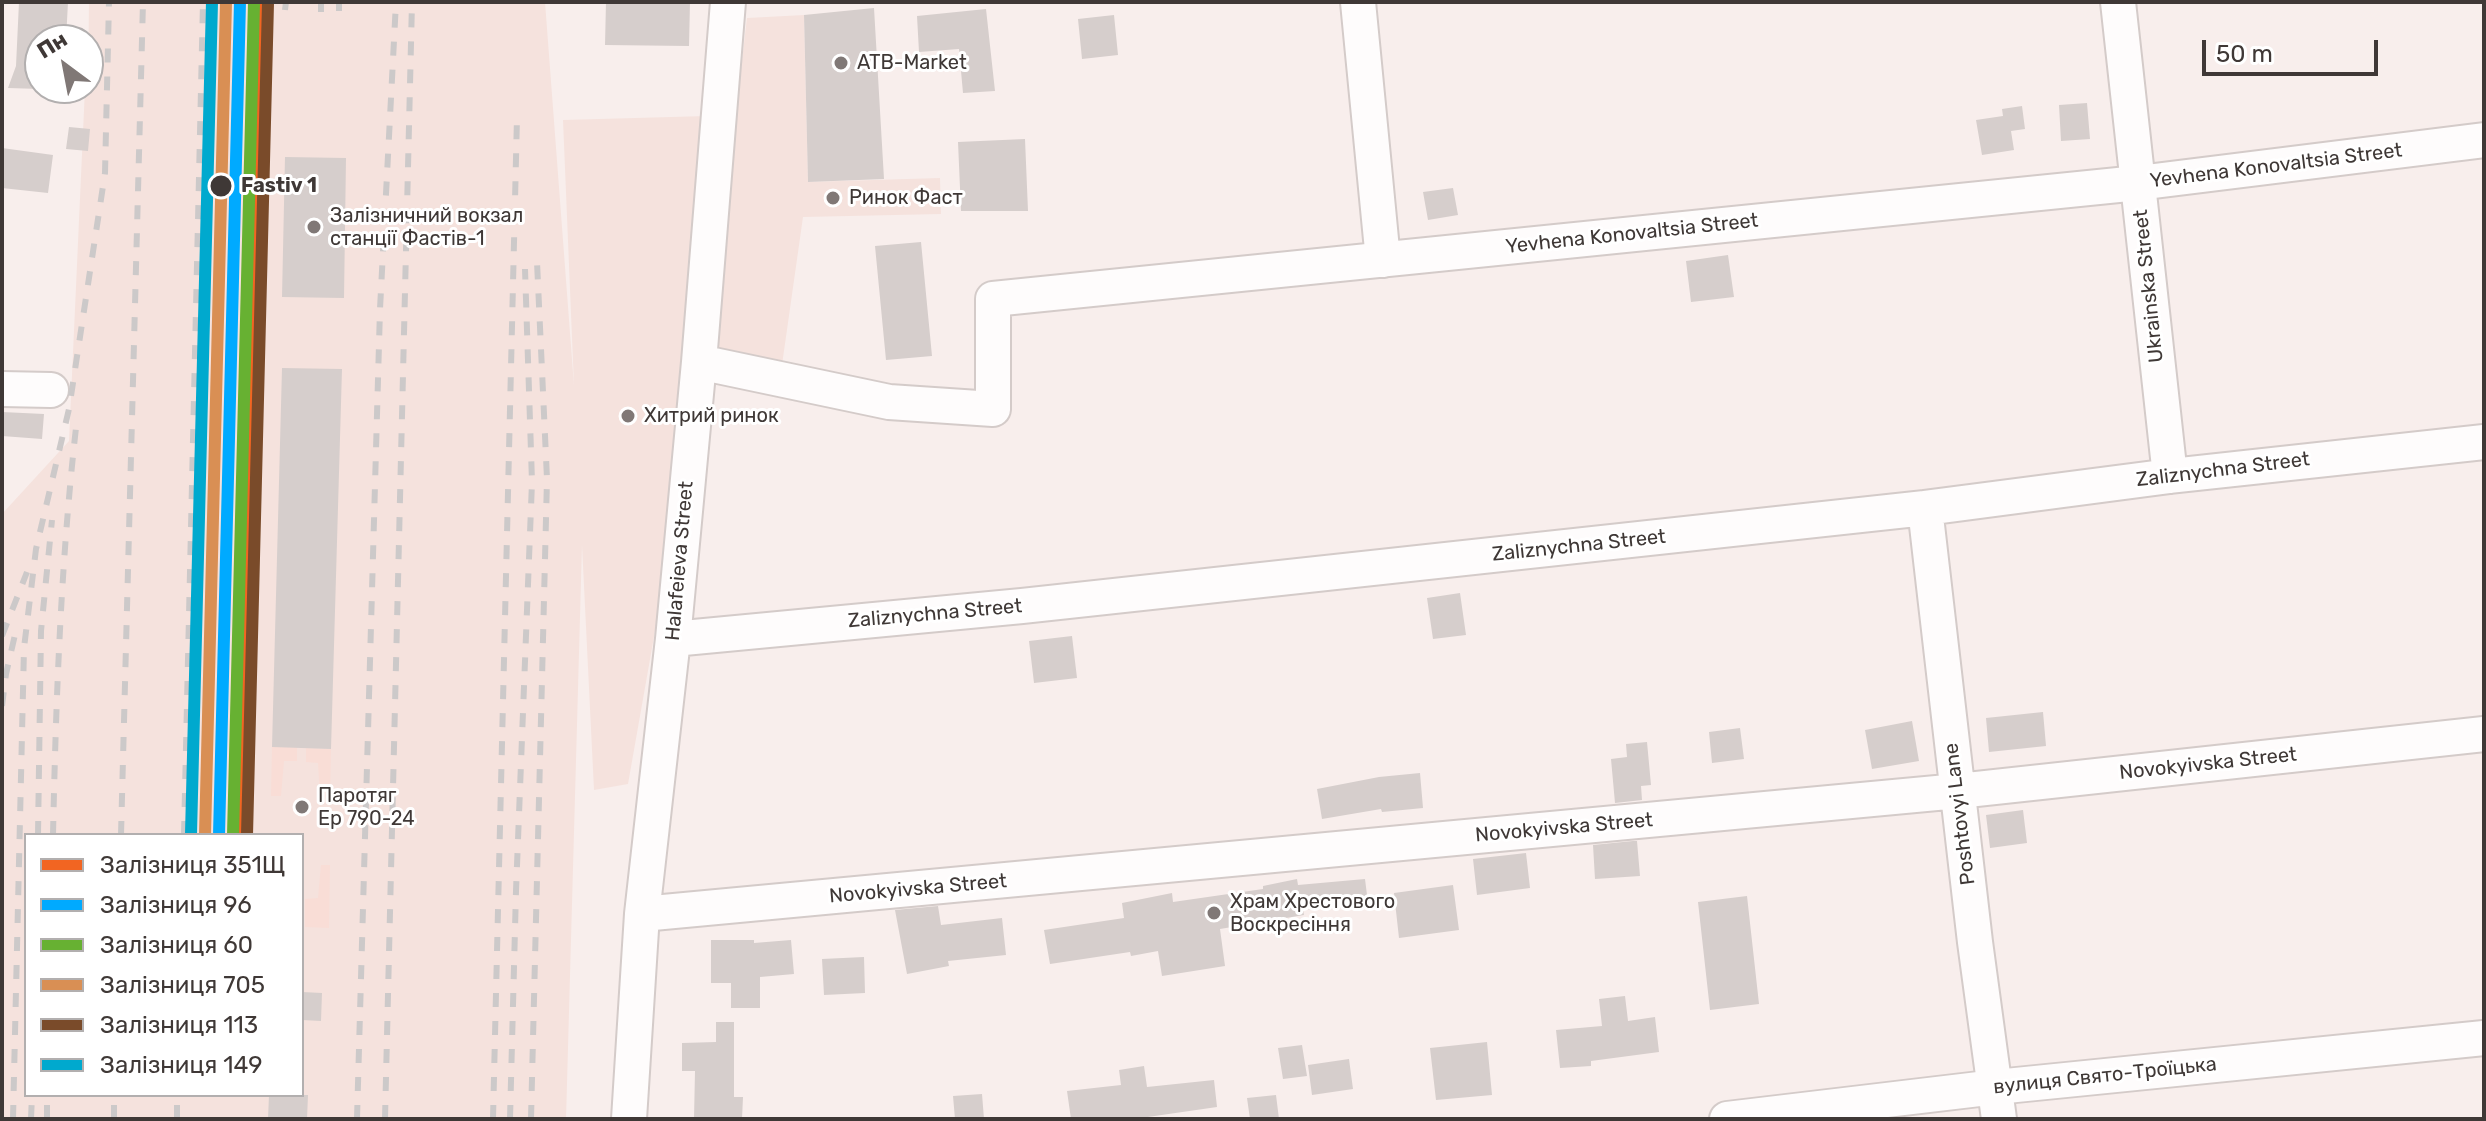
<!DOCTYPE html>
<meta charset="utf-8">
<style>
body{margin:0}
#map{position:relative;width:2486px;height:1121px;overflow:hidden;background:#f8eeec;font-family:Rubik,sans-serif}
canvas{display:block}
.frame{position:absolute;inset:0;border:4px solid #3f3836;pointer-events:none}
.legend{position:absolute;left:24px;top:833px;width:280px;height:264px;box-sizing:border-box;background:#fff;border:2px solid #b2afaf;margin:0;padding:10px 14px;list-style:none;font-size:24px;color:#3f3836}
.legend li{display:flex;align-items:center;gap:16px;height:40px}
.legend b{width:40px;border:2px solid #b2afaf}
.north{position:absolute;left:24px;top:24px;width:80px;height:80px;box-sizing:border-box;background:#fff;border:2px solid #b2afaf;border-radius:50%;rotate:328deg;font-size:22px;font-weight:700;line-height:32px;text-align:center;color:#3f3836}
.north::after{content:'';display:block;margin:auto;width:28px;height:36px;background:#807876;clip-path:polygon(50% 0,100% 100%,50% 72%,0 100%)}
.scale{position:absolute;left:2202px;top:40px;width:176px;height:36px;box-sizing:border-box;border:4px solid #3f3836;border-top:0;padding-left:10px;font-size:24px;line-height:28px;white-space:nowrap;color:#3f3836;-webkit-text-stroke:6px #fff;paint-order:stroke}
</style>
<div id="map">
<canvas width="2486" height="1121"></canvas>
<div class="frame"></div>
<ul class="legend">
<li><b style="height:10px;background:#f26522"></b>Залізниця 351Щ</li>
<li><b style="height:10px;background:#0af"></b>Залізниця 96</li>
<li><b style="height:10px;background:#67b132"></b>Залізниця 60</li>
<li><b style="height:10px;background:#d98f54"></b>Залізниця 705</li>
<li><b style="height:10px;background:#7a4b2a"></b>Залізниця 113</li>
<li><b style="height:10px;background:#00a9ce"></b>Залізниця 149</li>
</ul>
<div class="north">Пн</div>
<div class="scale">50 m</div>
</div>
<script>
const ctx = document.querySelector('canvas').getContext('2d');
ctx.lineJoin = 'round';
function paint(path, color) {
  ctx.fillStyle = color;
  ctx.fill(path, 'evenodd');
}
function stroke(path, color, width, dash) {
  ctx.strokeStyle = color;
  ctx.lineWidth = width;
  ctx.lineCap = dash ? 'butt' : 'round';
  ctx.setLineDash(dash || []);
  ctx.stroke(path);
}
function write(font, color, halo, rows, align = 'center') {
  ctx.font = font + ' Rubik,sans-serif';
  ctx.lineWidth = 6;
  ctx.setLineDash([]);
  ctx.textBaseline = 'middle';
  ctx.strokeStyle = halo;
  ctx.fillStyle = color;
  for (const [text, x, y, turn = 0] of rows) {
    ctx.save();
    ctx.translate(x, y);
    ctx.rotate((+turn || 0) * Math.PI / 180);
    ctx.textAlign = isNaN(turn) ? turn : align;
    if (halo) ctx.strokeText(text, 0, 0);
    ctx.fillText(text, 0, 0);
    ctx.restore();
  }
}
const built = new Path2D(`
 M89,2H545L574,386L563,120L707,116L705,202L655,631L628,784L594,790L582,545L566,1119H2V514L69,441L85,88H88ZM26,835H302V1095H26Z
 M804,15L808,182L940,178L941,214L803,217L780,379L706,364L747,18Z`);
const green = new Path2D(`
 M272,747H297V761H284L281,796H271Z
 M306,748L331,749L330,798L320,797L318,763L306,762Z
 M321,865H330L329,928L305,927V899L318,898Z`);
const building = new Path2D(`
 M19,2H68L66,40H40V89L8,88L16,66Z
 M606,2H690L689,46L605,45Z
 M874,8L884,179L808,182L804,15Z
 M986,9L995,91L963,93L959,49L919,52L917,16Z
 M1114,15L1118,55L1082,59L1078,19Z
 M2087,103L2090,139L2061,141L2059,105Z
 M2022,106L2025,129L2011,131L2014,150L1982,155L1976,120L2003,116L2002,109Z
 M69,127L90,129L88,151L66,149Z
 M1025,139L1028,211H961L958,142Z
 M2,148L53,155L48,193L2,188Z
 M285,157L346,158L344,298L282,297Z
 M1453,188L1458,215L1428,220L1423,192Z
 M921,242L932,356L886,360L875,246Z
 M1728,255L1734,297L1691,302L1686,261Z
 M282,368L342,369L331,749L272,747Z
 M2,412L44,414L42,439L2,436Z
 M1460,593L1466,635L1433,639L1427,598Z
 M1072,636L1077,678L1034,683L1029,641Z
 M2043,712L2046,746L1989,752L1986,718Z
 M1912,721L1919,761L1872,769L1865,730Z
 M1740,728L1744,759L1712,763L1709,732Z
 M1647,742L1651,785L1641,786L1642,800L1615,803L1611,759L1627,757L1626,744Z
 M1420,773L1423,808L1382,812L1381,809L1322,819L1317,789L1379,777Z
 M2023,810L2027,843L1990,848L1986,815Z
 M1633,841H1637L1640,876L1595,879L1593,845Z
 M1526,853L1530,888L1477,895L1473,859Z
 M1297,879L1298,885L1365,879L1368,903L1303,910L1304,915L1220,929L1225,966L1162,976L1158,951L1131,956L1130,952L1050,964L1044,930L1124,918L1122,903L1172,893L1173,902L1263,889V886Z
 M1453,885L1459,930L1399,938L1394,893Z
 M1747,896L1759,1004L1710,1010L1698,902Z
 M938,906L941,925L1002,918L1006,955L948,961L949,966L907,974L895,910Z
 M711,940H754V943L791,940L794,974L760,977V1008H731V983H711Z
 M864,957L865,993L824,995L822,959Z
 M302,992L322,993L321,1021L302,1020Z
 M1625,996L1628,1021L1655,1017L1659,1052L1591,1061V1066L1560,1068L1556,1030L1602,1026L1599,999Z
 M716,1022H734V1097H743L742,1119H694L695,1071H682V1043L716,1042Z
 M1487,1042L1492,1095L1436,1100L1430,1048Z
 M1302,1045L1307,1076L1283,1079L1278,1048Z
 M1349,1059L1353,1089L1312,1095L1308,1065Z
 M1144,1066L1147,1087L1214,1080L1217,1107L1134,1119H1071L1067,1091L1121,1085L1119,1070Z
 M982,1094L984,1119H955L953,1096Z
 M269,1095H308L307,1119H268Z
 M1276,1095L1279,1119H1250L1247,1098Z`);
const minor = new Path2D(`
 M1358,2L1383,260
 M2118,2L2170,476
 M699,362L889,402L993,409V299L2138,183L2484,140
 M2,389L51,390
 M1925,508L1975,942L1999,1119
 M673,639L1022,606L1925,508L2170,476L2484,442
 M642,914L1958,791L2484,734
 M629,1119L642,914L673,639L699,362L728,2
 M1727,1119L1996,1087L2484,1038`);
const rail = new Path2D(`
 M285,10L286,2
 M339,11V2
 M321,12V2
 M2,636L27,572
 M2,706L6,674L17,626
 M38,835L41,631L52,520
 M53,835C56,697 61,557 77,419
 M121,835L143,2
 M184,835L203,2
 M13,1119L24,648L36,549L69,409L105,173L109,2
 M31,1119L32,1095
 M47,1119V1095
 M114,1119V1095
 M177,1119V1095
 M357,1119L380,309L396,2
 M385,1119L412,2
 M493,1119L517,117
 M510,1119L516,891L532,482L525,269
 M531,1119L547,479L537,262`);
const rail1 = new Path2D(`
 M237,835L260,2`);
const rail2 = new Path2D(`
 M219,835L240,2`);
const rail3 = new Path2D(`
 M233,835L254,2`);
const rail4 = new Path2D(`
 M205,835L226,2`);
const rail5 = new Path2D(`
 M247,835L268,3`);
const rail6 = new Path2D(`
 M191,834L212,2`);
const markers = [
 [841,63,8,"#807876"],
 [221,186,12,"#3f3836"],
 [833,198,8,"#807876"],
 [314,227,8,"#807876"],
 [628,416,8,"#807876"],
 [302,807,8,"#807876"],
 [1214,913,8,"#807876"]
];
const poiNames = [
 ["ATB-Market",857,63],
 ["Ринок Фаст",849,198],
 ["Залізничний вокзал",330,216],
 ["станції Фастів-1",330,239],
 ["Хитрий ринок",644,416],
 ["Паротяг",318,796],
 ["Ер 790-24",318,819],
 ["Храм Хрестового",1230,902],
 ["Воскресіння",1230,925]
];
const streetNames = [
 ["Yevhena Konovaltsia Street",2276,166,-7],
 ["Yevhena Konovaltsia Street",1632,234,-6],
 ["Ukrainska Street",2149,286,-96],
 ["Zaliznychna Street",2223,470,-7],
 ["Zaliznychna Street",1579,546,-6],
 ["Halafeieva Street",680,561,-85],
 ["Zaliznychna Street",935,614,-5],
 ["Novokyivska Street",2208,764,-6],
 ["Poshtovyi Lane",1960,814,-97],
 ["Novokyivska Street",1564,828,-5],
 ["Novokyivska Street",918,889,-5],
 ["вулиця Свято-Троїцька",2105,1076,-6]
];
const stopNames = [
 ["Fastiv 1",241,186]
];
paint(built, '#f5e2dd');
paint(green, '#f9ddd6');
paint(building, '#d6cecc');
stroke(minor, '#d4cbc9', 38);
stroke(minor, '#fefcfc', 34);
stroke(rail, '#ccc9c9', 6, [14, 14]);
stroke(rail1, '#f26522', 12);
stroke(rail2, '#0af', 12);
stroke(rail3, '#67b132', 12);
stroke(rail4, '#d98f54', 12);
stroke(rail5, '#7a4b2a', 12);
stroke(rail6, '#00a9ce', 12);
for (const [x, y, r, color] of markers) {
  const dot = new Path2D();
  dot.arc(x, y, r, 0, 2 * Math.PI);
  ctx.fillStyle = color;
  ctx.fill(dot);
  stroke(dot, '#fff', 3);
}
write('20px', '#3f3836', '#fff', poiNames, 'left');
write('20px', '#3f3836', '#fff', streetNames);
write('bold 20px', '#3f3836', '#fff', stopNames, 'left');
</script>
